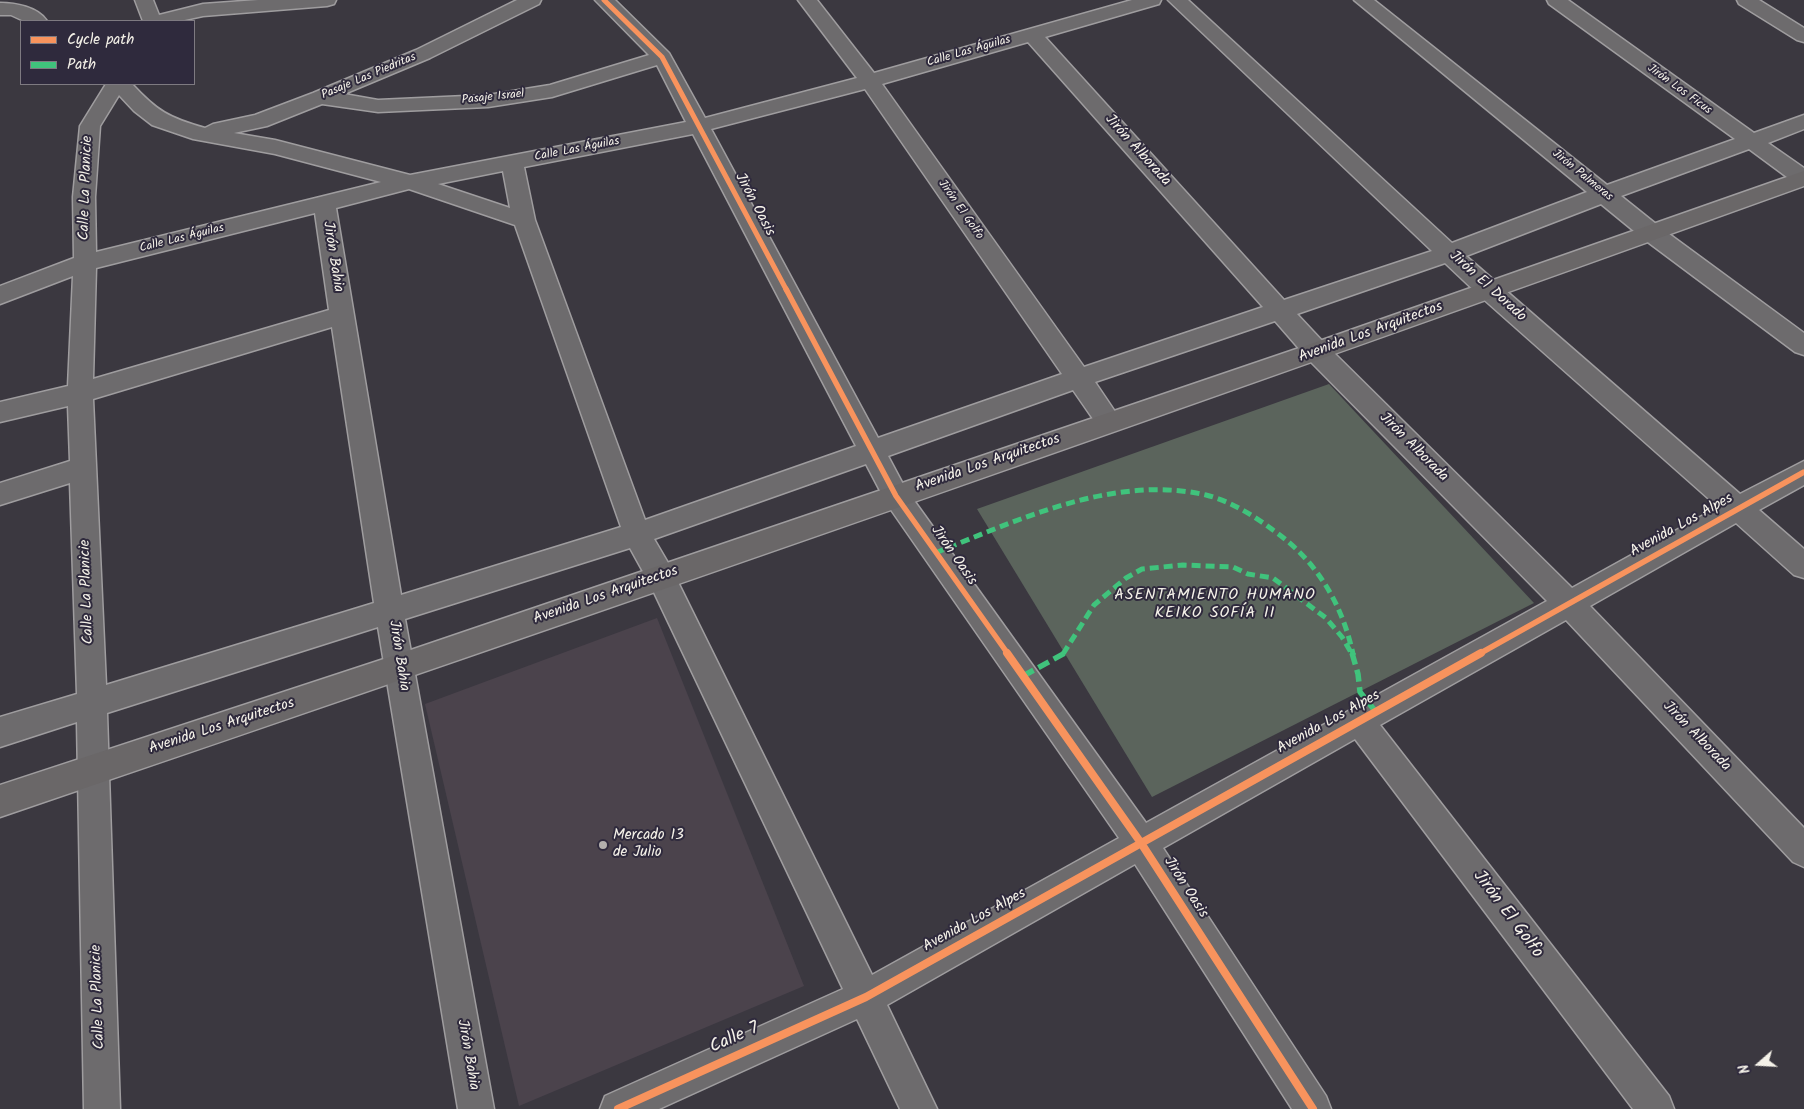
<!DOCTYPE html>
<meta charset="utf-8">
<style>
body{margin:0}
#map{position:relative;width:1804px;height:1109px;overflow:hidden;background:#3b3840;font-family:Kalam,sans-serif}
canvas{display:block}
.legend{position:absolute;left:20px;top:20px;width:175px;height:65px;box-sizing:border-box;background:#2f2a3d;border:1px solid #7e7a81;margin:0;padding:6px 9px;list-style:none;font-size:15px;color:#f4f1e8}
.legend li{display:flex;align-items:center;gap:10px;height:25px}
.legend b{width:25px;border:1px solid #7e7a81}
.north{position:absolute;left:1734px;top:1039px;width:50px;height:50px;-webkit-text-stroke:4px #2f2a3d;paint-order:stroke;rotate:251deg;font-size:14px;font-weight:700;line-height:20px;text-align:center;color:#f4f1e8}
.north::after{content:'';display:block;margin:auto;width:18px;height:22px;background:#f4f1e8;clip-path:polygon(50% 0,100% 100%,50% 72%,0 100%)}
</style>
<div id="map">
<canvas width="1804" height="1109"></canvas>
<ul class="legend">
<li><b style="height:6px;background:#f8935d"></b>Cycle path</li>
<li><b style="height:6px;background:#40c37c"></b>Path</li>
</ul>
<div class="north">N</div>
</div>
<script>
const ctx = document.querySelector('canvas').getContext('2d');
ctx.lineJoin = 'round';
function paint(path, color) {
  ctx.fillStyle = color;
  ctx.fill(path, 'evenodd');
}
function stroke(path, color, width, dash) {
  ctx.strokeStyle = color;
  ctx.lineWidth = width;
  ctx.lineCap = dash ? 'butt' : 'round';
  ctx.setLineDash(dash || []);
  ctx.stroke(path);
}
function write(font, color, halo, rows, align = 'center') {
  ctx.font = font + ' Kalam,sans-serif';
  ctx.lineWidth = 4;
  ctx.setLineDash([]);
  ctx.textBaseline = 'middle';
  ctx.strokeStyle = halo;
  ctx.fillStyle = color;
  for (const [text, x, y, turn = 0] of rows) {
    ctx.save();
    ctx.translate(x, y);
    ctx.rotate((+turn || 0) * Math.PI / 180);
    ctx.textAlign = isNaN(turn) ? turn : align;
    if (halo) ctx.strokeText(text, 0, 0);
    ctx.fillText(text, 0, 0);
    ctx.restore();
  }
}
const built = new Path2D(`
 M657,618L804,986L519,1106L425,704Z`);
const green = new Path2D(`
 M1329,384L1534,603L1152,797L977,509Z`);
const minor = new Path2D(`
 M135,0H153L159,15L203,4L258,0H336L334,4L327,6L203,16L180,21H143Z
 M517,0H541L539,4L430,58L344,94L378,100L488,95L550,85L649,55L595,0H615L669,53L705,118L857,78L798,0H817L874,73L1132,0H1161L1159,4L1045,37L1284,300L1432,251L1168,0H1188L1452,243L1587,192L1354,0H1374L1607,185L1735,139L1549,4L1547,0H1568L1754,133L1804,115V129L1768,143L1804,168V185L1795,183L1749,149L1621,196L1661,228L1804,333V355L1795,352L1645,240L1601,204L1466,256L1740,494L1804,461V485L1759,510L1804,549V578L1794,575L1736,523L1590,606L1804,828V867L1793,862L1566,620L1380,725L1669,1096L1674,1109H1633L1355,739L1163,848L1326,1096L1331,1109H1292L1135,864L887,1005L937,1109H900L857,1019L659,1109H600L605,1096L843,989L651,586L630,548L405,619L494,1109H458L378,627L107,713L120,1109H84L77,722L0,747V717L77,694L70,483L0,505V483L70,461L68,406L0,422V402L68,386L73,276L0,304V286L74,258L73,197L80,126L106,84H132C157,111 169,118 205,128L213,124L255,115L313,93L416,50ZM1028,42L1263,307L1084,367L882,84ZM657,65L686,122L410,175L275,140L234,133L267,126L322,104L378,112L488,107L552,97ZM865,89L1062,374L878,438L711,129ZM119,95L134,111L152,125L193,139L275,154L381,182L96,252L95,197L100,126ZM693,134L856,446L645,520L535,220L524,167ZM503,171L510,208L438,184ZM409,189L515,225L621,527L401,595L336,208ZM315,213L329,310L93,379L96,268ZM1445,263L1481,297L1718,507L1572,588L1326,345L1297,314ZM1275,321L1308,359L1547,601L1146,823L905,488L888,456L1073,390L1100,429L1109,432L1118,429L1122,422L1095,382ZM332,327L374,603L106,685L93,399ZM866,464L887,504L1119,838L872,975L671,568L654,539Z
 M1737,0H1759L1804,28V42L1797,40L1739,4Z
 M0,3C15,3 38,7 47,21H24L11,15H0Z`);
const major = new Path2D(`
 M1804,171V186C1205,402 603,612 0,817V785L399,654L1308,345Z`);
const quietFar1 = new Path2D(`
 M935,553C1018,520 1114,474 1206,495C1230,501 1253,515 1273,530C1316,560 1342,603 1353,654
 M1063,654L1094,605L1126,578L1142,569L1183,565L1233,567L1248,574L1273,578L1326,618L1342,637L1352,654`);
const quiet = new Path2D(`
 M1352,653L1358,674L1360,692L1376,712
 M1353,653V655
 M1023,676L1065,653`);
const cyclewayFar2 = new Path2D(`
 M604,0L662,57L787,291`);
const cyclewayFar1 = new Path2D(`
 M786,289L896,496L1008,654
 M1479,654L1804,472`);
const cycleway = new Path2D(`
 M1007,653L1141,843L1313,1109
 M618,1109L866,997L1481,653`);
const markers = [
 [603,845,5,"#b3b0ad"]
];
const farStreetnames = [
 ["Calle Las Águilas",969,52,-16],
 ["Pasaje Las Piedritas",369,77,-23],
 ["Jirón Los Ficus",1679,90,36],
 ["Pasaje Israel",493,98,-6],
 ["Calle Las Águilas",577,150,-11],
 ["Jirón Palmeras",1582,176,39],
 ["Jirón El Golfo",960,210,55],
 ["Calle Las Águilas",182,239,-14]
];
const streetNames = [
 ["Jirón Alborada",1137,151,48],
 ["Calle La Planicie",87,188,-88],
 ["Jirón Oasis",754,205,62],
 ["Jirón Bahia",332,257,81],
 ["Jirón El Dorado",1487,287,42],
 ["Avenida Los Arquitectos",1371,333,-20],
 ["Jirón Alborada",1413,448,45],
 ["Avenida Los Arquitectos",988,464,-19],
 ["Avenida Los Alpes",1682,526,-29],
 ["Jirón Oasis",953,556,55],
 ["Calle La Planicie",88,592,-92],
 ["Avenida Los Arquitectos",606,596,-19],
 ["Jirón Bahia",398,656,81],
 ["Avenida Los Alpes",1329,723,-29],
 ["Avenida Los Arquitectos",222,727,-18],
 ["Jirón Alborada",1696,737,46],
 ["Jirón Oasis",1185,888,57],
 ["Avenida Los Alpes",975,921,-29],
 ["Calle La Planicie",99,997,-92],
 ["Jirón Bahia",467,1055,80]
];
const poiNames = [
 ["Mercado 13",613,836],
 ["de Julio",613,853]
];
const neighbourhoodNames = [
 ["ASENTAMIENTO HUMANO",1215,596],
 ["KEIKO SOFÍA II",1215,614]
];
const nearStreetnames = [
 ["Jirón El Golfo",1507,915,53],
 ["Calle 7",735,1039,-24]
];
paint(built, '#4b434c');
paint(green, '#5b645c');
stroke(minor, '#9f9d9f', 3);
stroke(major, '#9f9d9f', 3);
paint(minor, '#6d6b6d');
paint(major, '#6a6768');
stroke(quietFar1, '#40c37c', 5, [9, 5]);
stroke(quiet, '#40c37c', 5.5, [12, 5.5]);
stroke(cyclewayFar2, '#f8935d', 5);
stroke(cyclewayFar1, '#f8935d', 5.5);
stroke(cycleway, '#f8935d', 8);
for (const [x, y, r, color] of markers) {
  const dot = new Path2D();
  dot.arc(x, y, r, 0, 2 * Math.PI);
  ctx.fillStyle = color;
  ctx.fill(dot);
  stroke(dot, '#2f2a3d', 2);
}
write('12px', '#f4f1e8', '#2f2a3d', farStreetnames);
write('15px', '#f4f1e8', '#2f2a3d', streetNames);
write('15px', '#f4f1e8', '#2f2a3d', poiNames, 'left');
ctx.letterSpacing = '1px';
write('16px', '#f4f1e8', '#2f2a3d', neighbourhoodNames);
ctx.letterSpacing = '0px';
write('18px', '#f4f1e8', '#2f2a3d', nearStreetnames);
</script>
